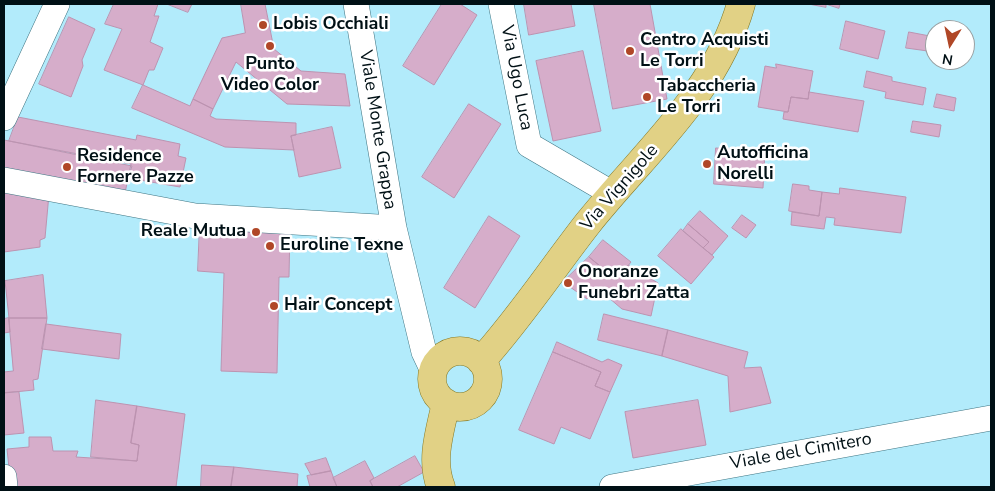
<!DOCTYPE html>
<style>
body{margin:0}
#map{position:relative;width:995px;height:491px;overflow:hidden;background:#b2ebfb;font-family:"Nunito Sans",sans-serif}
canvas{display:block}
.frame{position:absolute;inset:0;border:5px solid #001015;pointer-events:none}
.north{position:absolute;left:925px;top:20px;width:50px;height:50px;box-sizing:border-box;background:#fff;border:1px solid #999fa1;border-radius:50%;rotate:190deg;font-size:14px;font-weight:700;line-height:20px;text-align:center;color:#001015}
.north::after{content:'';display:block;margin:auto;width:18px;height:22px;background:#b04727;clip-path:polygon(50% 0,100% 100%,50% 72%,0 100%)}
</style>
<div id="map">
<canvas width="995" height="491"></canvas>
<div class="frame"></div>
<div class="north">N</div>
</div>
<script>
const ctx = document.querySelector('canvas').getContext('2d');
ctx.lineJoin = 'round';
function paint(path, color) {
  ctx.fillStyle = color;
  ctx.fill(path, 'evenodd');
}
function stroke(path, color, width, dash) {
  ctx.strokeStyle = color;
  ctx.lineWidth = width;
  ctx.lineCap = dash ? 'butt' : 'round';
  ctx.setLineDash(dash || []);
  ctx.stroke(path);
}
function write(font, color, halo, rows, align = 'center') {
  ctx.font = font + ' "Nunito Sans",sans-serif';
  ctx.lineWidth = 5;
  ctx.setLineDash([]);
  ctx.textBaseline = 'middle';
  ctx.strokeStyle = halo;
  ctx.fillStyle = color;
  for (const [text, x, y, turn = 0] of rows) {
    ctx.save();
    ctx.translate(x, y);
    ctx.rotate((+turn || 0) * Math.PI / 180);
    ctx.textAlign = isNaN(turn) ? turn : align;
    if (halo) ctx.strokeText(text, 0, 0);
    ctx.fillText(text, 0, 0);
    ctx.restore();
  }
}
const building = new Path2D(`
 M114,4H158L154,16H159L150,42L163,48L154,70H149L143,85L104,70L122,29L105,24Z
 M167,4H192L188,12Z
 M241,4H265L274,49L301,71L345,74L350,106L287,104L236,62L213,109L193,99L222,38L245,33Z
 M442,4H460L477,15L434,85L403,66Z
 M524,4H571L575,26L529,35Z
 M594,4H650L667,99L613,109Z
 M809,4H826V7Z
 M826,4H840L839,8Z
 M69,17L95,29L82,60L83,66L71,97L39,84Z
 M846,21L885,31L878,59L840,49Z
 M909,32L935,37V52L906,48Z
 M583,51L601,131L553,141L536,61Z
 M776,64L813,71L808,99L791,97L788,112L758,107L765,66L776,68Z
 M867,71L892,77V81L926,88L923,105L885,98L886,92L864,87Z
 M143,85L190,106L193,99L213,109L210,116L216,119L296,123V135L291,136L294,150L225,147L132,108Z
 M809,92L864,101L858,132L783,119L784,112H788L791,97L808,99Z
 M937,94L956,98L954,111L934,107Z
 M469,104L501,124L454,198L422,177Z
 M18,117L136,140L137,135L180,144L178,156L186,158L180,187L128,178L132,166L9,141Z
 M913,121L941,125L939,137L911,132Z
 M332,127L341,168L299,177L291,136Z
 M4,140L131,164L125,193L4,170Z
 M716,148L765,151L763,188L714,184Z
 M4,184L49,194L45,238L40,240V247L4,252Z
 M793,184L809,186V190L822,192L819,216L789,211Z
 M840,188L906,197L901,233L834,225L835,218L826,217L824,229L791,225L792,212L819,216L822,192L839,194Z
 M700,211L728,236L712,255L703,248L709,242L688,224Z
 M742,215L756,225L746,238L732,228Z
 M489,216L520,236L475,308L444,288Z
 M200,224L290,227L289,277H279L277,373L221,371L224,273L198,271Z
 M688,224L709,242L703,248L683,231Z
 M681,229L714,257L691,284L658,256Z
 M603,240L631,262L617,280L589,257Z
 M589,257L617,280L628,265L658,283L651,316L622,309L596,287L587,299L563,282Z
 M43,275L47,318H9L5,281Z
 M604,314L668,330L662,356L598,340Z
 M9,318H47L38,379L33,380L34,390L4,393V372L13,371Z
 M9,318L10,332L4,333V319Z
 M46,324L121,334L119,359L42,349Z
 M668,330L748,352L744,368L761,367L771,403L730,412L728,376L662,356Z
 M557,342L602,362L608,359L622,365L610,392L595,386L601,372L553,352Z
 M553,352L601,372L595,386L610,392L590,439L561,427L554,444L519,430Z
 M19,392L24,433L4,435V393Z
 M96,400L137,406L131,443L139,445L137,461L91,457Z
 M698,400L706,445L633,458L625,412Z
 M137,406L185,414L176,487H11L7,449L29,447V437H51L53,451H78L76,457L137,461L139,445L131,443Z
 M415,456L424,472L397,487H373L370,481Z
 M326,458L331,471L311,475L305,464Z
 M365,461L374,478L370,481L373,487H337L333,478Z
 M202,465L234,467L231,487H201Z
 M234,467L298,474L297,487H231Z
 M331,471L337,487H310L307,476Z`);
const minor = new Path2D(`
 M356,4L394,228L424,352L433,371
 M501,4L529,145L613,194
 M4,118L57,4
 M4,180L195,216L394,228
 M4,477L5,487
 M612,487L991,418`);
const major = new Path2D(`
 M432 379a28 28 0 1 1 56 0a28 28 0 1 1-56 0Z
 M481,361C520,318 552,269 588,223C644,153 716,93 741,4
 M441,487C430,460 440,431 446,403`);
const markers = [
 [263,25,5,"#b04727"],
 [270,46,5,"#b04727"],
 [630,51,5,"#b04727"],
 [647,97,5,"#b04727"],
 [707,164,5,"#b04727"],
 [67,167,5,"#b04727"],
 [256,232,5,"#b04727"],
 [270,246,5,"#b04727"],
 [568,283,5,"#b04727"],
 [274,306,5,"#b04727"]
];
const poiNames = [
 ["Lobis Occhiali",273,25],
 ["Centro Acquisti",640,41],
 ["Le Torri",640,62],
 ["Punto",270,65,"center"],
 ["Video Color",270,86,"center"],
 ["Tabaccheria",657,87],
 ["Le Torri",657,108],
 ["Autofficina",717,154],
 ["Norelli",717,175],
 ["Residence",77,157],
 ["Fornere Pazze",77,178],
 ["Reale Mutua",246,232,"right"],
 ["Euroline Texne",280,246],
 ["Onoranze",578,273],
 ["Funebri Zatta",578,294],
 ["Hair Concept",284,306]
];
const streetNames = [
 ["Via Ugo Luca",516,78,79],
 ["Viale Monte Grappa",377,130,81],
 ["Via Vignigole",620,188,-49],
 ["Viale del Cimitero",801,452,-10]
];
paint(building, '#d6adca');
stroke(building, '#bc93b0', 1);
stroke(minor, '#3f7583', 26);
stroke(major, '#857a28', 29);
stroke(minor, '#fff', 25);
stroke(major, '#e1d185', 28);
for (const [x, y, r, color] of markers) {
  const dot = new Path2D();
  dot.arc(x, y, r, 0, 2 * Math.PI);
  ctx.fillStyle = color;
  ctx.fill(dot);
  stroke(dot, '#fff', 2);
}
write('bold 18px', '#001015', '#fff', poiNames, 'left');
write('18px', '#001015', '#fff', streetNames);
</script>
